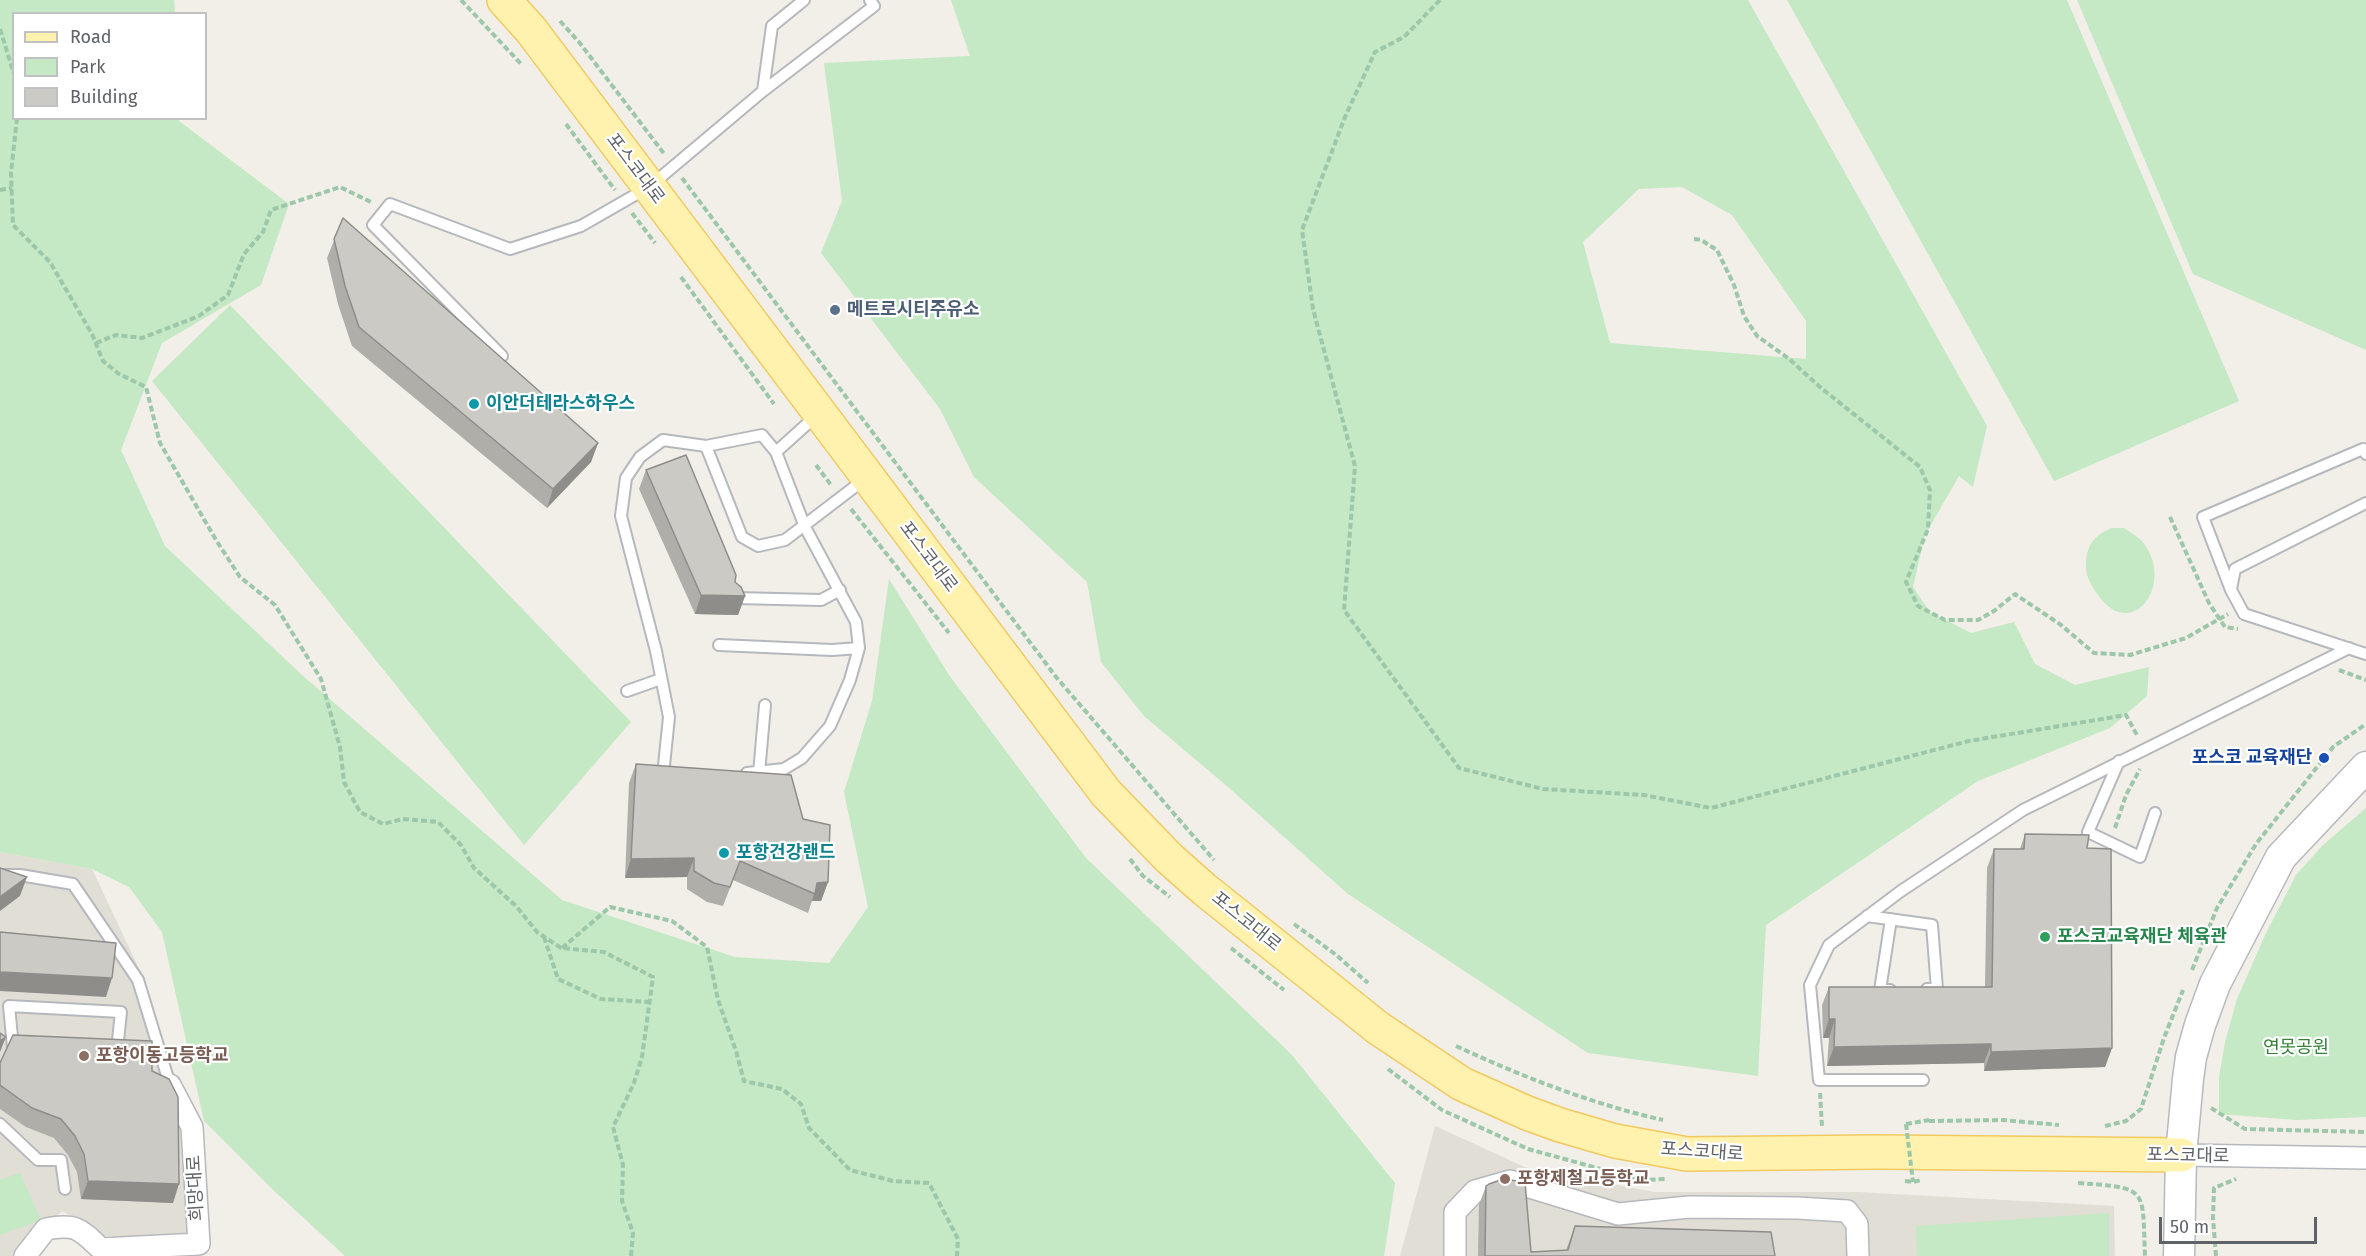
<!DOCTYPE html>
<meta charset="utf-8">
<style>
body{margin:0}
#map{position:relative;width:2366px;height:1256px;overflow:hidden;background:#f1efe8;font-family:"Fira Sans",sans-serif}
canvas{display:block}
.legend{position:absolute;left:12px;top:12px;width:195px;height:108px;box-sizing:border-box;background:#fff;border:2px solid #bfc1c3;margin:0;padding:8px 10px;list-style:none;font-size:18px;color:#5f6368}
.legend li{display:flex;align-items:center;gap:12px;height:30px}
.legend b{width:30px;border:2px solid #bfc1c3}
.scale{position:absolute;left:2159px;top:1217px;width:158px;height:27px;box-sizing:border-box;border:3px solid #5f6368;border-top:0;padding-left:8px;font-size:18px;line-height:21px;white-space:nowrap;color:#5f6368;-webkit-text-stroke:4px #fff;paint-order:stroke}
</style>
<div id="map">
<canvas width="2366" height="1256"></canvas>
<ul class="legend">
<li><b style="height:8px;background:#fff2af"></b>Road</li>
<li><b style="height:16px;background:#c5e8c5"></b>Park</li>
<li><b style="height:16px;background:#cccac5"></b>Building</li>
</ul>
<div class="scale">50 m</div>
</div>
<script>
const ctx = document.querySelector('canvas').getContext('2d');
ctx.lineJoin = 'round';
function paint(path, color) {
  ctx.fillStyle = color;
  ctx.fill(path, 'evenodd');
}
function stroke(path, color, width, dash) {
  ctx.strokeStyle = color;
  ctx.lineWidth = width;
  ctx.lineCap = dash ? 'butt' : 'round';
  ctx.setLineDash(dash || []);
  ctx.stroke(path);
}
function write(font, color, halo, rows, align = 'center') {
  ctx.font = font + ' "Fira Sans","Noto Sans KR",sans-serif';
  ctx.lineWidth = 4.5;
  ctx.setLineDash([]);
  ctx.textBaseline = 'middle';
  ctx.strokeStyle = halo;
  ctx.fillStyle = color;
  for (const [text, x, y, turn = 0] of rows) {
    ctx.save();
    ctx.translate(x, y);
    ctx.rotate((+turn || 0) * Math.PI / 180);
    ctx.textAlign = isNaN(turn) ? turn : align;
    if (halo) ctx.strokeText(text, 0, 0);
    ctx.fillText(text, 0, 0);
    ctx.restore();
  }
}
const education = new Path2D(`
 M0,852L92,869L143,977L182,1099L191,1237L104,1236L62,1211L12,1256H0Z
 M1435,1126L1525,1167L1654,1192H1858L2114,1206L2115,1256H1400Z`);
const green = new Path2D(`
 M0,0H174L175,13L14,14V118L179,119V121L289,204L261,285L162,343L121,450L165,546L302,675L562,900L735,957L829,963L868,907L844,792L872,701L889,579L949,675L1086,858L1292,1055L1395,1183L1384,1256H345L270,1187L204,1121L162,932L129,887L92,869L0,852Z
 M951,0H1748L1987,426L1973,487L1959,476L1925,535L1913,587L1930,612L1971,633L2014,622L2035,664L2075,685L2149,667L2147,696L2110,728L1978,781L1766,925L1758,1076L1588,1053L1348,894L1228,787L1144,716L1101,662L1087,582L974,477L940,409L821,253L842,201L824,63L970,56ZM1682,187L1732,215L1806,321V359L1610,343L1583,242L1639,189Z
 M1787,0H2067L2239,401L2054,481Z
 M2077,0H2366V350L2193,274Z
 M230,305L631,722L524,845L152,381Z
 M2112,528H2124C2131,533 2140,538 2145,545C2174,587 2131,642 2098,595C2090,584 2085,575 2086,561C2088,543 2095,535 2112,528Z
 M2366,808V1117L2297,1120L2219,1114V1077L2225,1042L2237,999L2266,933L2296,875L2322,846Z
 M20,1173L41,1220L0,1235V1180Z
 M2109,1213V1256H1917L1916,1226Z`);
const path = new Path2D(`
 M461,0L522,65
 M1440,0L1404,37L1375,52L1345,117L1302,230L1313,309L1355,466L1344,610L1459,768L1543,789L1644,795L1711,808L1969,741L2126,715L2138,737
 M560,21L579,42L665,155
 M0,29L14,74
 M17,118L11,173L13,225L50,262L92,334L103,361L119,374L146,387L160,443L216,540L240,577L275,605L321,679L340,747L344,782L360,812L383,824L403,819L438,822L461,845L474,868L516,906L537,932L561,948L604,952L653,977L642,1057L634,1083L613,1127L623,1165L622,1201L633,1233L631,1256
 M566,124L615,190
 M682,178L1056,677L1214,860
 M0,190L12,188
 M632,213L655,243
 M1694,239L1701,240L1717,250L1734,285L1744,316L1757,336L1788,358L1820,387L1920,467L1930,490L1928,529L1906,582L1918,606L1945,620H1978L1994,611L2015,594L2061,625L2094,653L2130,655L2186,638L2228,614
 M681,277L774,404
 M96,343L116,335L142,338L199,316L228,295L244,254L263,232L271,210L340,187L373,203
 M816,465L831,485
 M851,509L949,633
 M2170,517L2209,603L2225,627L2238,629
 M2339,670L2366,680
 M2115,828L2126,795L2140,769
 M1130,859L1143,876L1170,897
 M1294,924L1335,954L1368,983
 M544,937L558,979L601,999L649,1002
 M562,948L610,907L672,921L707,947L718,1000L736,1051L744,1081L782,1089L801,1104L809,1128L850,1170L893,1181L929,1183L958,1239L957,1256
 M1231,948L1284,990
 M2192,970L2217,908L2256,844L2333,747L2366,724
 M1456,1046C1523,1077 1592,1104 1663,1120
 M1388,1069L1442,1110L1528,1149L1641,1180L1666,1179
 M1820,1093L1822,1127
 M2211,1108L2245,1129L2366,1132
 M1929,1121L2003,1120L2059,1125
 M1906,1124L1929,1120
 M2105,1126L2126,1121L2141,1109L2164,1038L2183,990
 M1905,1181L1913,1182L1921,1180
 M2078,1183C2150,1188 2142,1188 2145,1256
 M2216,1256L2213,1218L2214,1188L2236,1179`);
const lane = new Path2D(`
 M763,91L772,26L804,0
 M502,356L373,225L390,204L510,249L581,226L649,187L763,91L874,6L870,0
 M706,446L742,537L758,546L785,540L865,479
 M2366,454L2363,449L2203,517L2231,590L2244,614L2366,654
 M2231,589L2235,569L2366,503
 M735,598L821,600L840,590
 M719,645L832,650L859,648
 M627,691L661,679
 M2119,761L2088,832L2140,857L2155,813
 M747,773L784,769L802,758L830,726L850,680L859,648L856,622L805,527L776,452L816,416
 M759,773L765,705
 M663,775L669,717L656,651L621,516L626,478L640,457L663,440L706,446L762,435L776,452
 M0,875H20L73,884L138,980L170,1085
 M1867,916L1932,925L1937,989H1927
 M1890,990H1880L1891,919
 M9,1006L121,1012L117,1050L13,1047Z
 M1923,1080H1819L1810,985L1829,945L1901,891L2023,810L2349,648
 M0,1124L38,1160H61L65,1189`);
const street = new Path2D(`
 M2181,1155L2366,1158
 M25,1256L46,1229C76,1223 80,1229 101,1249L199,1244L192,1127L170,1085
 M1455,1256V1212L1475,1191L1510,1181L1618,1214L1689,1207L1797,1208L1847,1211L1857,1224L1858,1256`);
const secondary = new Path2D(`
 M2179,1256L2181,1155L2188,1079L2191,1057L2200,1025L2215,984L2281,857L2366,767`);
const primary = new Path2D(`
 M504,0L531,30L1106,793L1169,858L1204,889L1378,1028L1462,1084L1527,1113L1560,1125L1615,1141L1687,1154L1878,1152L2181,1155`);
const pathBridge = new Path2D(`
 M1906,1124L1913,1182`);
const wall = new Path2D(`
 M343,218L598,443L591,462L547,508L352,346L338,304L327,258Z
 M646,470L735,582L745,596L738,615L695,614L639,489Z
 M636,764L803,819L828,882L821,901H812L808,913L733,880L723,906L707,902L687,889V877L625,878L629,783Z
 M2025,834L2087,848L2112,1048L2105,1067L1984,1071V1063L1827,1066L1829,1038H1823L1822,1005L1829,987H1985L1987,868L1994,849H2020Z
 M0,1063L152,1071L173,1203L81,1199L77,1172L68,1155L54,1138L26,1127L0,1109Z
 M1486,1186L1531,1252L1566,1250L1575,1226L1775,1256H1478L1479,1205Z`);
const shadedWall = new Path2D(`
 M598,443L591,462L547,508L553,489Z
 M701,595L745,596L738,615L695,614Z
 M694,858L687,877L625,878L631,859Z
 M27,877L20,896L0,911V897Z
 M828,882L821,901H812L817,883Z
 M0,972L112,978L106,997L0,991Z
 M1829,1019H1835L1829,1038H1823Z
 M6,1037L0,1052V1041Z
 M1991,1044L1984,1063L1827,1066L1834,1047Z
 M2112,1048L2105,1067L1984,1071L1991,1052Z
 M88,1181L179,1184L173,1203L81,1199Z`);
const building = new Path2D(`
 M343,218L598,443L553,489L359,327L345,286L334,239Z
 M686,455L736,575L735,582L741,587L745,596L701,595L646,470Z
 M636,764L791,775L803,819L830,825L828,882L817,883L815,894L740,861L730,887L714,883L694,871V858L631,859Z
 M2025,834L2089,835L2087,848L2111,849L2112,1048L1991,1052V1044L1834,1047L1835,1019H1829V987H1992L1994,849H2024Z
 M0,868L27,877L0,897Z
 M0,932L116,943L112,978L0,972Z
 M0,1033L6,1037L0,1041Z
 M13,1035L152,1041V1071L169,1079L178,1097L179,1184L88,1181L84,1154L75,1136L61,1119L32,1108L0,1085V1063Z
 M1503,1179L1525,1182L1531,1252L1568,1250L1575,1226L1771,1232L1775,1256H1485L1486,1186L1489,1184Z`);
const markers = [
 [835,310,6,"#5c6f8a"],
 [474,404,6,"#0f9aa8"],
 [2324,758,6,"#1a4fb4"],
 [724,853,6,"#0f9aa8"],
 [2045,937,6,"#2e9e5b"],
 [84,1056,6,"#8d6e63"],
 [1505,1179,6,"#8d6e63"]
];
const streetNames = [
 ["포스코대로",635,169,53],
 ["포스코대로",928,557,53],
 ["포스코대로",1246,922,39],
 ["포스코대로",1702,1152,4],
 ["포스코대로",2188,1156,1],
 ["희망대로",196,1188,-93]
];
const serviceNames = [
 ["메트로시티주유소",847,310]
];
const cultureNames = [
 ["이안더테라스하우스",486,404],
 ["포항건강랜드",736,853]
];
const transitNames = [
 ["포스코 교육재단",2312,758]
];
const leisureNames = [
 ["포스코교육재단 체육관",2057,937]
];
const parkNames = [
 ["연못공원",2296,1048]
];
const educationNames = [
 ["포항이동고등학교",96,1056],
 ["포항제철고등학교",1517,1179]
];
paint(education, '#e1ded6');
paint(green, '#c5e8c5');
stroke(lane, '#b5b8bc', 14);
stroke(street, '#b5b8bc', 24);
stroke(secondary, '#b6babf', 33);
stroke(primary, '#f2c960', 36);
stroke(path, '#9cc7a9', 4, [6, 3]);
stroke(lane, '#fff', 10);
stroke(street, '#fff', 21);
stroke(secondary, '#fff', 30);
stroke(primary, '#fff2af', 33);
stroke(pathBridge, '#9cc7a9', 4, [6, 3]);
paint(wall, '#afaea9');
paint(shadedWall, '#8f8d8a');
paint(building, '#cccac5');
stroke(building, '#8f8d8a', 1.5);
for (const [x, y, r, color] of markers) {
  const dot = new Path2D();
  dot.arc(x, y, r, 0, 2 * Math.PI);
  ctx.fillStyle = color;
  ctx.fill(dot);
  stroke(dot, '#fff', 2);
}
write('18px', '#5f6368', '#fff', streetNames);
write('bold 18px', '#4e5e75', '#fff', serviceNames, 'left');
write('bold 18px', '#0d838f', '#fff', cultureNames, 'left');
write('bold 18px', '#164399', '#fff', transitNames, 'right');
write('bold 18px', '#27864d', '#fff', leisureNames, 'left');
write('18px', '#348238', '#fff', parkNames);
write('bold 18px', '#785e54', '#fff', educationNames, 'left');
</script>
